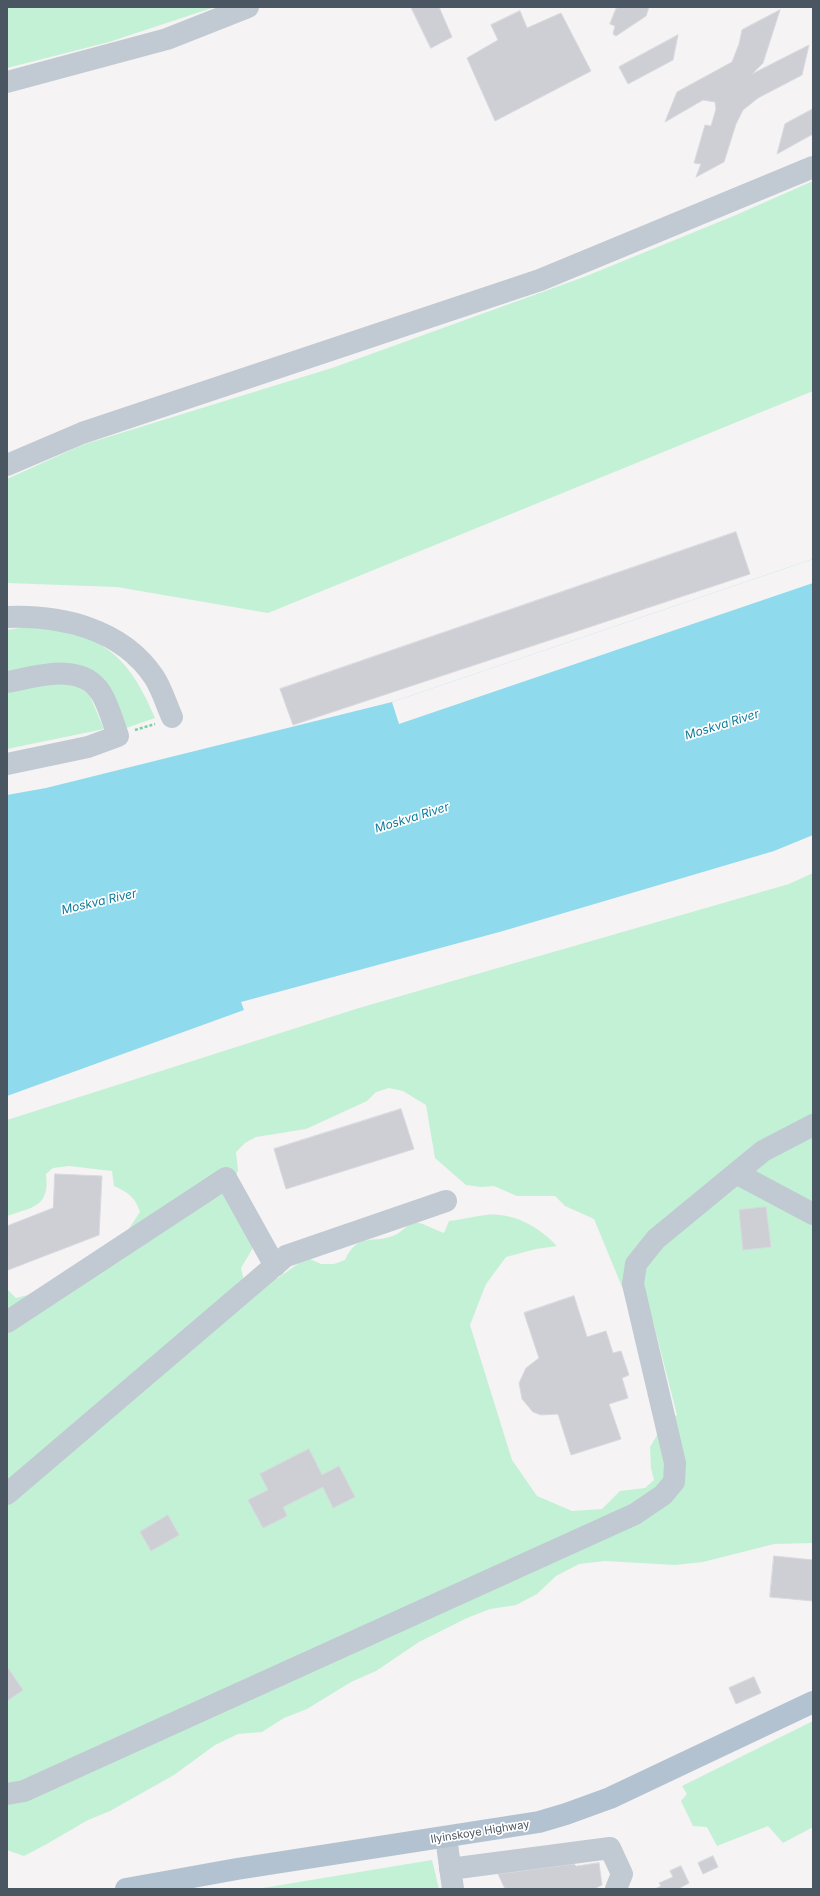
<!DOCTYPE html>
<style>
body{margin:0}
#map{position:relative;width:820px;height:1896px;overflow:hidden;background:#f5f3f3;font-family:Inter,sans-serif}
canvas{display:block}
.frame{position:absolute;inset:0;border:8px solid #4a5661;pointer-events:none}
</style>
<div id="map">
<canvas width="820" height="1896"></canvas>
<div class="frame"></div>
</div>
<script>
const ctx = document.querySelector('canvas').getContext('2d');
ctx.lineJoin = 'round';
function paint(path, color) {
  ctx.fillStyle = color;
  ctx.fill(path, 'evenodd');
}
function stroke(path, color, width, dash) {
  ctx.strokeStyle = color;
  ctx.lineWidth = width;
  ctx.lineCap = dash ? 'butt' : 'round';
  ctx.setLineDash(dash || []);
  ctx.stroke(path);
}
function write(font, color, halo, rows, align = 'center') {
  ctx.font = font + ' Inter,sans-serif';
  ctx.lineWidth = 3.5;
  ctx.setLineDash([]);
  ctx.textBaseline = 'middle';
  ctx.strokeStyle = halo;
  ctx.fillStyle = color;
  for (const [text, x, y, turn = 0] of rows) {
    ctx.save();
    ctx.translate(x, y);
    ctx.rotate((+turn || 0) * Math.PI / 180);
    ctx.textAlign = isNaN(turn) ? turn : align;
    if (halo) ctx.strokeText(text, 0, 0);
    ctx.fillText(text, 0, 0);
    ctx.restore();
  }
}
const green = new Path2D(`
 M7,7H215L109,42L7,68Z
 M813,181V391L268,613L117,587L7,583V479L82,445L335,367L584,277L736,215Z
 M25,627C98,631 127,651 155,718L126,728L104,685L7,671V630Z
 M52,681L75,684L90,696L104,729L7,749V689Z
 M813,873V1543L774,1544L703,1562L675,1565L605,1561L579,1564L556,1576L537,1594L516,1605L490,1609L467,1618L419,1642L376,1671L351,1682L307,1709L284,1718L262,1732L238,1734L215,1745L174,1775L110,1811L88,1820L45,1845L24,1856L7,1850V1289L16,1298L28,1295L126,1233L140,1212C135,1197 129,1193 114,1186L112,1171L69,1166L53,1168L46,1174C50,1207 33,1207 7,1216V1120L359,1008L789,884ZM389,1088L403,1091L426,1105L435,1158L466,1185L481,1187L494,1186L517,1196H555L565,1206L594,1219L632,1311L644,1312L653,1321L677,1415L666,1420L650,1447L651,1468L654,1480L645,1488L620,1491L602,1509L572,1511L537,1496L512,1460L470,1325L486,1284L506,1257L536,1249L557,1246C539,1227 513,1212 486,1215C474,1216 462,1220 449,1221L444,1233C437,1231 423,1223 418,1223C408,1222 404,1230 397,1234C373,1246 359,1230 345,1260L334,1264H321L310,1259L299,1263L278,1278L266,1281H244L241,1268L254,1246L231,1193L238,1170L236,1152L245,1143L256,1137L306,1129L367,1101L376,1092Z
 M813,1721V1827L783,1843L768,1826L717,1846L707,1827L693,1826L681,1801L687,1794L682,1786Z
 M432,1860L439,1889H257Z`);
const water = new Path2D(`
 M813,559V835L774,851L503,931L241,1002L244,1010L7,1096V795L46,788L392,702Z`);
const pier = new Path2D(`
 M813,559V583L399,724L392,702Z`);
const building = new Path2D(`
 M411,7H439L452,37L431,48Z
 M617,7H649L646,16L616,36L613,34L615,26L610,24Z
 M780,10L763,63L752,74L809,45L802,75L758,98L743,110L736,124L724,162L696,177L701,164L694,163L705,125L711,126L716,109L715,102L703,100L665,122L677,92L732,62L739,44L742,30Z
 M520,11L527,28L561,13L591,71L495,121L467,58L498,40L491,25Z
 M678,35L673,60L628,84L619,67Z
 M813,109V134L777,154L785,124Z
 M736,532L750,574L293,725L280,689Z
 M401,1109L414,1149L286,1189L274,1149Z
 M55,1174L102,1176L99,1235L8,1270L7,1226L53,1208Z
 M766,1207L771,1247L743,1250L739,1210Z
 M574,1296L587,1337L606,1331L613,1353L621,1351L629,1375L622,1378L628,1398L609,1404L621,1439L571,1455L558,1414L541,1415L533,1412L522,1399L519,1383L526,1368L539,1358L524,1313Z
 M309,1449L322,1475L339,1466L355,1497L333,1508L323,1487L283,1507L287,1516L263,1528L248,1500L268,1490L260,1474Z
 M168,1515L179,1535L151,1551L140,1532Z
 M774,1556L813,1560V1601L770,1597Z
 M8,1668L23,1690L7,1701V1669Z
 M754,1677L761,1693L736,1704L729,1688Z
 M713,1856L718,1867L703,1874L698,1863Z
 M599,1863L602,1885L594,1889H505L498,1874L574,1864L576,1866Z
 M681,1866L689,1883L678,1889H655L661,1886L659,1883L673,1877L670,1871Z`);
const path = new Path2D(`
 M135,730L155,724`);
const minor = new Path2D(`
 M7,82L167,39L248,7
 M7,465L82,433L540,280L813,167
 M7,617C62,615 122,629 154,677C162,689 166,704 172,717
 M7,682C36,677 81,661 101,693C109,706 113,722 118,736L88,747L7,764
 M736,1173L813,1214
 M7,1322L226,1178L275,1266
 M7,1494L286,1256L446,1201
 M7,1794L24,1791L635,1514L663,1495L674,1482L675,1463L633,1284L636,1264L656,1239L763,1151L813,1125
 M446,1837L453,1889
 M450,1869L610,1848L622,1874L616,1889`);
const major = new Path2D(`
 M126,1889L237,1869L539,1822L566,1814L610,1798L813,1702`);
const streetNames = [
 ["Ilyinskoye Highway",480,1832,-9]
];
const waterNames = [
 ["Moskva River",722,725,-17],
 ["Moskva River",412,818,-17],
 ["Moskva River",99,902,-13]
];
paint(green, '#c3f1d5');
paint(water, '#90daee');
paint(pier, '#f5f3f3');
paint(building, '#cdcfd5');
stroke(building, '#d7d9de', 1);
stroke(path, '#7ad0a6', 2.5, [3, 2]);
stroke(minor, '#c1cad2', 22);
stroke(major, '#b3c2d1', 22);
write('11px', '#4a5661', '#fff', streetNames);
write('italic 12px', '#0c7c9b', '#fff', waterNames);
</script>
